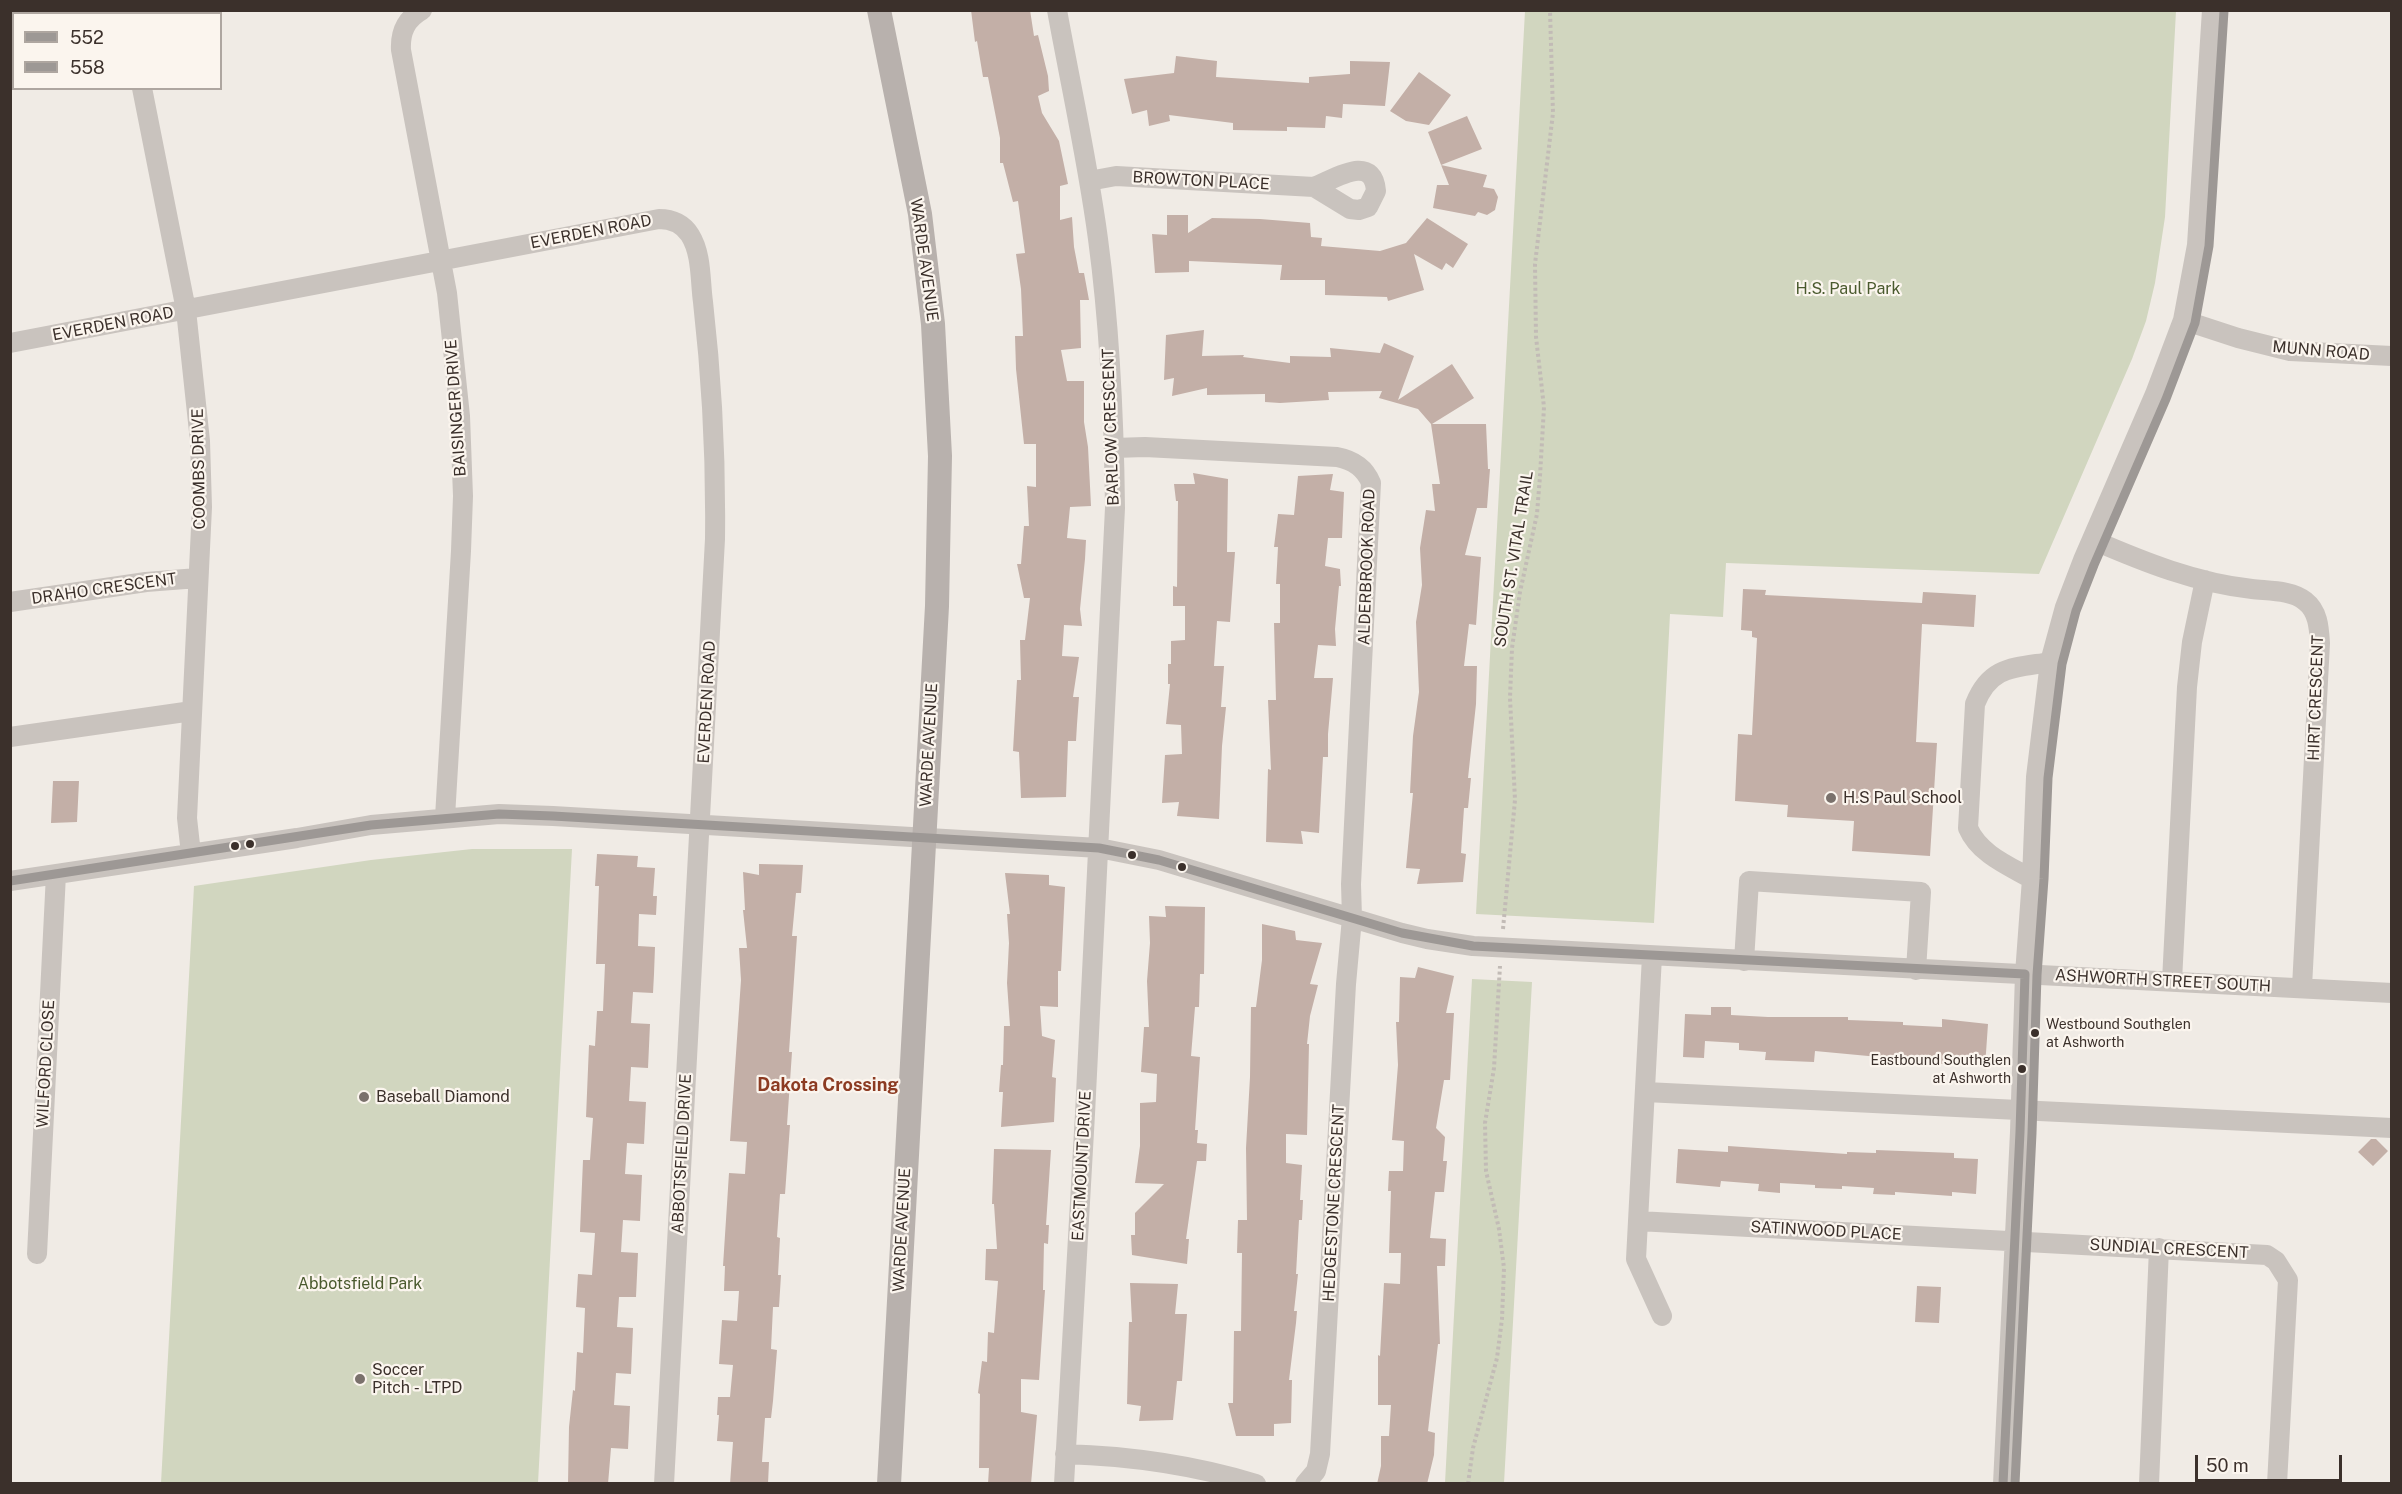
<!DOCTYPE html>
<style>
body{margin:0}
#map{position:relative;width:2402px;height:1494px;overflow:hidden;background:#f0ebe5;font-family:"Public Sans",sans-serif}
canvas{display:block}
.frame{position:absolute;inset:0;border:12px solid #3b302b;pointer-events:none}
.legend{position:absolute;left:12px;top:12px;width:210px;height:78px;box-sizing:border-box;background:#fbf5ee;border:2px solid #aea6a0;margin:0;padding:8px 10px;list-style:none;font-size:18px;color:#3b302b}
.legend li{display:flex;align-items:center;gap:12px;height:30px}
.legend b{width:30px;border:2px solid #aea6a0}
.scale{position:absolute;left:2195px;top:1455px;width:147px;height:27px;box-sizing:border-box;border:3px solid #3b302b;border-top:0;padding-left:8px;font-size:18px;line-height:21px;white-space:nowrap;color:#3b302b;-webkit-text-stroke:4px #fbf5ee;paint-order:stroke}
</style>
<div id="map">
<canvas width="2402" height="1494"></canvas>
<div class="frame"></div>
<ul class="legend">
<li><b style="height:8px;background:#9d9895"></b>552</li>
<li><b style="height:8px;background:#9d9895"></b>558</li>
</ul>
<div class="scale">50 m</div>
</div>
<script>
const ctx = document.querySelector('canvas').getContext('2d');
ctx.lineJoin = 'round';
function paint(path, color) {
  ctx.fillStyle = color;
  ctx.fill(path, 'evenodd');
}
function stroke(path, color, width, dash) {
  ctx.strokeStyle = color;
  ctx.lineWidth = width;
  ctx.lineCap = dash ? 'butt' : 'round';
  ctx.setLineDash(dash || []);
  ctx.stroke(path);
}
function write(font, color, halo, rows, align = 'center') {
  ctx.font = font + ' "Public Sans",sans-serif';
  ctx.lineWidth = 4.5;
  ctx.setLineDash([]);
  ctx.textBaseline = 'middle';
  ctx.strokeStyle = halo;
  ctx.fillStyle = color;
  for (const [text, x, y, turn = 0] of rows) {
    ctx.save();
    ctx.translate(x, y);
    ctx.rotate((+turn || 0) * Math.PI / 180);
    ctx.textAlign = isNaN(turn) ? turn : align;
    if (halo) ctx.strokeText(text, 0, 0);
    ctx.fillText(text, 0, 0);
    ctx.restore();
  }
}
const green = new Path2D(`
 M1525,11H2176L2165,217L2155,283L2146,321L2132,359L2039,574L1726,563L1723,617L1670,614L1654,923L1476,914Z
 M472,849H572L538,1483H161L194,886L371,860Z
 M1472,979L1532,982L1504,1483H1445Z`);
const building = new Path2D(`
 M971,10H1030L1034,36L1038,35L1048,76L1049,91L1038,96L1042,113L1059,141L1068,184L1060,186V220L1072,217L1074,247L1079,273H1084L1089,300H1080L1081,348L1061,350L1067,381H1084V422L1088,447L1091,506L1070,507L1067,538L1086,540L1085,559L1080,609L1082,626L1064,625L1062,656L1079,657L1073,697H1079L1077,724L1076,741H1068L1066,797L1021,798L1019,752L1013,751L1017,680H1021L1020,640H1025L1030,598H1024L1017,564H1021L1024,526H1029L1027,486L1036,487V444H1024L1016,369L1015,336H1023L1021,289L1016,254L1025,253L1018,201L1013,202L1003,163H1000V138L988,77H983L977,41L975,42Z
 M1176,56L1217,61L1216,77L1309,83V77L1350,74V61L1390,62L1385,106L1343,104L1342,118L1326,116L1325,128L1287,127V131L1233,130V123L1169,115L1170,121L1149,126L1147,110L1132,114L1124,79L1174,73Z
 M1419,72L1451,95L1429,125L1406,121L1390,111Z
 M1467,116L1482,149L1441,165L1487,175L1483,187L1494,189L1498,197L1495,210L1487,215L1478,212L1475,216L1433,208L1437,185H1449L1428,132Z
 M1167,215H1188V233L1212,218L1260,219L1310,223L1311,237L1322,238L1321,246L1380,251L1406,243L1427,218L1468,244L1453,268L1446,263L1442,270L1414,254L1424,290L1388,301L1387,297L1325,295V280H1280L1282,265L1189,261V272L1155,273L1152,234L1167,235Z
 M1204,330L1202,356L1244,355L1243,357L1290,363V356L1331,357L1330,348L1380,353L1384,343L1414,356L1398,400L1452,364L1474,398L1432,424H1486L1488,469H1490L1487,508H1477L1465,555L1481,557L1476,625L1469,624L1464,666H1477L1476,704L1468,778H1471L1468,808H1464L1461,853L1466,854L1463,882L1417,884L1420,869L1406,868L1413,793H1410L1413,736L1419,692L1416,622L1422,585L1420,548L1426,510L1435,511L1432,484H1440L1431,424L1418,409L1379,398L1382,391L1328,392L1329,400L1280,403L1265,402V394L1207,395V388L1172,396L1174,378L1164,380L1166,335Z
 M1193,473L1228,479L1227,552H1235L1230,622L1217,621L1214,666H1224L1221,707H1226L1222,746L1219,819L1177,816L1179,802L1162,803L1165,755L1182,754L1181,725L1166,724L1170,684H1168V664H1171V641L1185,640V606H1173V586L1177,587L1178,501H1176L1174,484H1195Z
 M1333,474L1330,490L1344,492L1342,538H1328L1325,566L1340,569L1341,586H1339L1335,629L1336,646L1318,645L1314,678H1333L1328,734V757H1323L1319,833L1301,831L1303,844L1266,842L1268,769L1271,770L1268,700H1276L1274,623H1280V584H1276L1278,547H1274L1278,514L1294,515L1298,476Z
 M1743,589L1766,590L1765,595L1922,603L1923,592L1976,595L1974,627L1922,624L1916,742L1937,743L1930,856L1852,851L1854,821L1787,817L1788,805L1735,801L1738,734L1752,735L1757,638L1752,637V631L1741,630Z
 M53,781H79L77,822L51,823Z
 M597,854L638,856L637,867L655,868L653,896H657L656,915L639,914L638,946L655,947L654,974L653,993L633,992L631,1023L650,1024L648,1068L631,1067L629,1101L646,1102L644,1144L627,1143L625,1174L642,1175L640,1221L623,1220L621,1252L638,1253L636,1297H619L617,1327L633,1328L631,1374L616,1373L614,1405L630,1406L628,1449L611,1448L608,1484H568L569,1427L573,1390L575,1391L577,1352L583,1353L585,1308L576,1307L578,1274L592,1275L595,1233L580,1232L583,1160H590L593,1118L586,1117L589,1045L595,1046L597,1011H603L605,964H596L599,886H595Z
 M759,864L803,865L801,893H796L792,936H797L789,1052H792L787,1125H790L785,1194H780L777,1237L780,1238L778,1275H781L779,1307H773L771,1349L777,1350L773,1401L771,1418H765L762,1462H769L768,1484H730L733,1442L717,1441L719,1415H717L718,1397H730L733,1365L719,1364L722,1320L737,1321L739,1291H724L725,1266H723L729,1173L745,1174L747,1142L730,1141L741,980L739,948H747L743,910H745L743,872L759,875Z
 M1005,873L1049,875V885L1065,887L1061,971H1058V1007L1040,1006L1042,1036L1055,1040L1052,1077L1056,1078L1054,1122L1001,1127L1003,1092H999L1001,1065H1003L1004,1026H1010L1007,983L1009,943L1007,914H1010Z
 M1165,906L1205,907L1204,974H1200L1199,1007H1195L1191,1056L1200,1057L1195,1130H1198L1197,1143L1207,1144L1206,1161H1197L1186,1239H1189L1187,1264L1132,1255L1131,1235H1135V1213L1164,1184L1135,1183L1140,1146V1103L1156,1102L1157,1074L1141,1072L1144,1027H1149L1147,981L1150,943L1149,916L1166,917Z
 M1262,924L1295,931L1296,940L1322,943L1310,984L1318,985L1310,1016L1307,1044H1309L1307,1135L1286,1134V1163L1302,1165L1300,1200H1303L1302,1220H1299L1296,1274H1298L1294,1311H1297L1296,1323L1289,1380H1292L1291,1423L1274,1424V1436H1236L1228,1403H1233L1234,1331H1241L1242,1253H1237L1238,1220H1247L1246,1148L1250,1077L1251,1007H1256L1262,960Z
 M1418,967L1454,976L1446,1013H1454L1450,1080H1444L1436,1128L1445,1137L1443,1161H1447L1444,1192H1435L1430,1238L1446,1239L1445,1266H1437L1440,1344H1438L1428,1431L1435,1433L1434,1455L1427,1484H1377L1381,1466V1436H1389L1391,1405H1378V1355L1380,1356L1384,1283L1400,1284L1401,1253H1389L1391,1191H1388L1389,1171H1403L1404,1141L1392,1140L1398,1065L1396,1022H1399L1400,977L1415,978Z
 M1711,1007H1731V1015L1768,1017H1848V1020L1903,1022V1025L1942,1027V1019L1988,1024L1985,1067L1901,1061L1900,1065L1879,1063V1057L1815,1051L1814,1062L1765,1060L1766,1052L1739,1050V1043L1705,1041L1704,1058L1683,1057L1685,1014L1711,1015Z
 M2371,1139H2376L2388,1151L2373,1166L2358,1152Z
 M1728,1146L1847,1154V1152L1876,1153V1150L1954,1153V1158L1978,1159L1976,1194L1952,1192V1196L1895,1192V1195L1873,1194L1874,1188L1842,1186V1189L1815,1188V1185L1780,1183V1193L1758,1191L1759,1184L1721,1181L1720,1187L1676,1183L1678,1149L1728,1152Z
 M994,1149L1051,1150L1046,1225H1049L1048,1244L1044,1243L1043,1290H1045L1039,1380L1021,1379V1412L1037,1415L1031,1484H988L989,1468H979L980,1394L978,1393L982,1361L987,1362L988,1332L994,1333L998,1281L985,1280L986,1249H997L994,1204H992Z
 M1130,1283L1178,1284L1175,1314H1187L1182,1381H1177L1173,1420L1139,1421L1141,1406L1127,1404L1129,1322H1132Z
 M1917,1286L1941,1287L1939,1323L1915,1322Z`);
const path = new Path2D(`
 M1503,929L1515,800L1510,698L1512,648L1520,592L1537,514L1540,476L1544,407L1536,337L1535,264L1553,113L1550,10
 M1468,1484L1473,1448L1497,1358L1502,1319L1504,1268L1499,1229L1486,1171L1485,1123L1494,1068L1500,966`);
const minor = new Path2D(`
 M20,10H99
 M118,10L119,14
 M422,10C406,19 400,32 401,50L447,293L460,416L463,496L461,551L445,817
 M1057,10C1071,87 1088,163 1098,239C1110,328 1114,418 1115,508L1085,1114L1064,1484
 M142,88L186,310L200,441L202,507L187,818L191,854
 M1089,181L1116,176L1314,187L1350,209L1359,210L1368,207L1376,191C1373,152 1333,180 1314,187
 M2183,320L2238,338L2290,351L2392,356
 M10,343L659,219C672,219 683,224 690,235C702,254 700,281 703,302C712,381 716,460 715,539L664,1484
 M1114,448L1145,447L1337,457C1353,460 1365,468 1371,483L1351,884L1352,918L1346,984L1320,1454L1316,1471L1305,1484
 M2093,540C2144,562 2196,583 2252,589C2268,591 2292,590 2305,601C2318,611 2319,627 2320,643L2302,987
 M10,602L146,582L198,578
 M10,737L192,711
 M2032,879C2009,866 1979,854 1968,828L1975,704C1990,666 2013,668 2050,662
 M10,881L297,838L371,825L499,814L553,816L1099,848L1159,860L1402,933L1427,939L1473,946L2392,993
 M1652,956L1636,1259L1662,1316
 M1744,961L1749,881L1921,892L1916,970
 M2172,981L2187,687L2192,642L2205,580
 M1645,1092L2392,1128
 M1638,1221L2267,1255L2276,1261L2288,1280L2277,1484
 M37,1254L56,874
 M1065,1454C1130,1456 1194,1465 1256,1484
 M2003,1484L2020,1132L2025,974L2032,879L2036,777L2050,662L2065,607L2083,560L2155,394L2183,320L2197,245L2212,10
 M2149,1484L2159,1248`);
const major = new Path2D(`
 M879,10L920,214L933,324L940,456L937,606L889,1484`);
const bus1 = new Path2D(`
 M10,881L371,825L499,814L553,816L1099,848L1159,860L1402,933L1473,946L2025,974
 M2003,1484L2020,1132L2025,974`);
const bus2 = new Path2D(`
 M2015,1484L2032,1133L2037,975L2044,879L2048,778L2062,664L2076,611L2094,565L2166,399L2195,323L2209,246L2224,11`);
const markers = [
 [1831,798,6,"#7a716c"],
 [250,844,5,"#3b302b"],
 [235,846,5,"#3b302b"],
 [1132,855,5,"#3b302b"],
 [1182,867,5,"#3b302b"],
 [2035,1033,5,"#3b302b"],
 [2022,1069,5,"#3b302b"],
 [364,1097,6,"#7a716c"],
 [360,1379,6,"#7a716c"]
];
const busNames = [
 ["Westbound Southglen",2046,1025],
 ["at Ashworth",2046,1043],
 ["Eastbound Southglen",2011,1061,"right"],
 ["at Ashworth",2011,1079,"right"]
];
const streetNames = [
 ["BROWTON PLACE",1201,181,3],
 ["EVERDEN ROAD",591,232,-11],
 ["WARDE AVENUE",924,260,82],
 ["EVERDEN ROAD",113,324,-11],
 ["MUNN ROAD",2321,351,5],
 ["BAISINGER DRIVE",456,408,-94],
 ["BARLOW CRESCENT",1111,427,-92],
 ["COOMBS DRIVE",199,469,-91],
 ["SOUTH ST. VITAL TRAIL",1514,559,-81],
 ["ALDERBROOK ROAD",1367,567,-88],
 ["DRAHO CRESCENT",104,589,-8],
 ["HIRT CRESCENT",2316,698,-88],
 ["EVERDEN ROAD",707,702,-87],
 ["WARDE AVENUE",929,745,-87],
 ["ASHWORTH STREET SOUTH",2163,981,3],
 ["WILFORD CLOSE",46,1064,-87],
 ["ABBOTSFIELD DRIVE",682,1154,-87],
 ["EASTMOUNT DRIVE",1082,1166,-87],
 ["HEDGESTONE CRESCENT",1334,1203,-87],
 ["WARDE AVENUE",902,1230,-87],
 ["SATINWOOD PLACE",1826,1231,3],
 ["SUNDIAL CRESCENT",2169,1249,3]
];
const parkNames = [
 ["H.S. Paul Park",1848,289],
 ["Abbotsfield Park",360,1284]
];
const poiNames = [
 ["H.S Paul School",1843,798],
 ["Baseball Diamond",376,1097],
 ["Soccer",372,1370],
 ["Pitch - LTPD",372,1388]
];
const neighbourhoodNames = [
 ["Dakota Crossing",828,1085]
];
paint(green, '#d1d6bf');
paint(building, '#c3afa7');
stroke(path, '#c2bbb6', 4, [3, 3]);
stroke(minor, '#c9c3be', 20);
stroke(major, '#b8b1ad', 24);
stroke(bus1, '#9d9895', 9);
stroke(bus2, '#9d9895', 9);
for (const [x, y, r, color] of markers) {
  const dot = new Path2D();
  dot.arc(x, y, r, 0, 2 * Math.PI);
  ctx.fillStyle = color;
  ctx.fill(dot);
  stroke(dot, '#fbf5ee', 2);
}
write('14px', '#3b302b', '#fbf5ee', busNames, 'left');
write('16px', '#3b302b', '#fbf5ee', streetNames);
write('16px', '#4a5a2e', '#fbf5ee', parkNames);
write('16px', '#3b302b', '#fbf5ee', poiNames, 'left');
write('bold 18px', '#8c3b22', '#fbf5ee', neighbourhoodNames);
</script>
